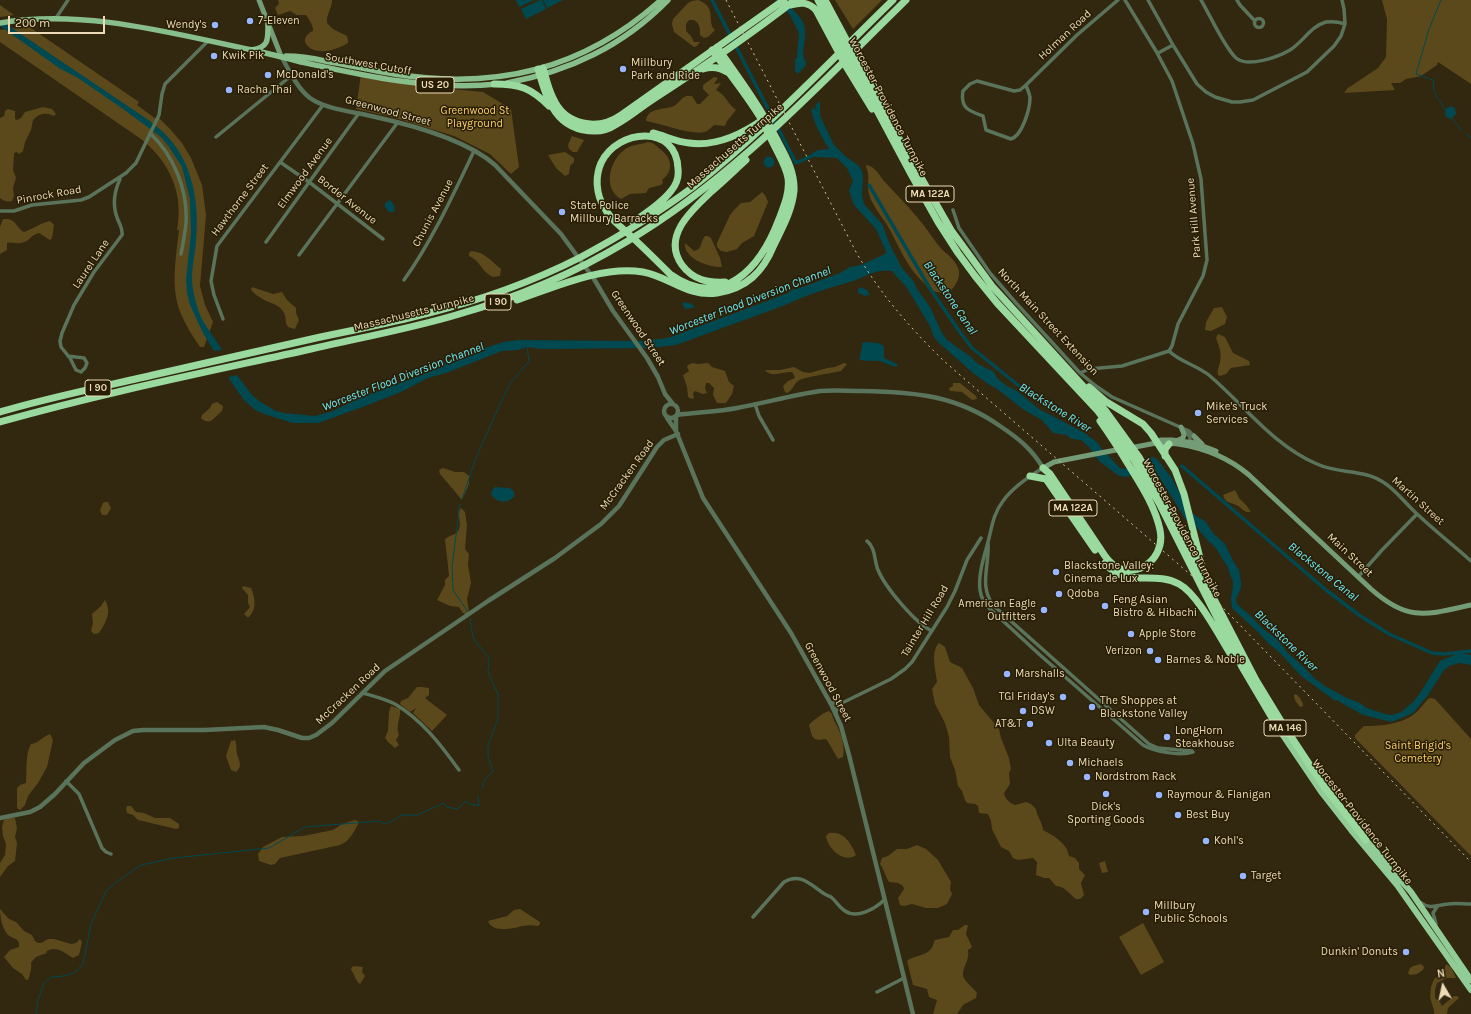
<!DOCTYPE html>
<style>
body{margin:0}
#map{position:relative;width:1471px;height:1014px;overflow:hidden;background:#32270f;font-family:Karla,sans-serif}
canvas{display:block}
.north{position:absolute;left:1423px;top:966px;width:40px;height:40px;-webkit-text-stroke:3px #281e05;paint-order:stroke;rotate:351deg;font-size:11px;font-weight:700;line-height:16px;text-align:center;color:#ecdbb6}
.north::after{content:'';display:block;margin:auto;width:14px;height:18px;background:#ecdbb6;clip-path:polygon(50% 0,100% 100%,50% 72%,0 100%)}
.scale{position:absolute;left:8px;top:16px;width:97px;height:18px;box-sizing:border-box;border:2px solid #ecdbb6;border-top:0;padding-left:5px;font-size:12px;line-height:14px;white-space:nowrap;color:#ecdbb6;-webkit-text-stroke:3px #281e05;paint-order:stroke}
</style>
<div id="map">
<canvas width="1471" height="1014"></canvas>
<div class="north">N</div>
<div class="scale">200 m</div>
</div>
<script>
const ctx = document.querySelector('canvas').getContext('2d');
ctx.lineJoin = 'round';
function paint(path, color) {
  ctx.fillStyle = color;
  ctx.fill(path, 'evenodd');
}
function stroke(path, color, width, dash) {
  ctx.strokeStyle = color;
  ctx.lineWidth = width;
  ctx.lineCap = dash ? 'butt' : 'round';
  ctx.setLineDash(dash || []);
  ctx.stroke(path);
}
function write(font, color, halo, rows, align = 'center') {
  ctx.font = font + ' Karla,sans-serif';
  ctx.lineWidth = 3;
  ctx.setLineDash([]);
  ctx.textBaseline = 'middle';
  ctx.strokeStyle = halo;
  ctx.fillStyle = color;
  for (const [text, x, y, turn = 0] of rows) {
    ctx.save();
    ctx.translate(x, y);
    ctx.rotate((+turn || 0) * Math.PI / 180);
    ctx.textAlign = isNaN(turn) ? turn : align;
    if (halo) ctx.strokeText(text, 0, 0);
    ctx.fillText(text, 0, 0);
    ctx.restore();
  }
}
const green = new Path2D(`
 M278,0H332C332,9 326,14 327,23L333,29L347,36L348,41V43C339,48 329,52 320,51C306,50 298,38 313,31C314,27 309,19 306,15H297L290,11L278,15L275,8L279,4Z
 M698,0C718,7 706,22 715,30L708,37L704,38L700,35C700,28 700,24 694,20H689L686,24V31L691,36L694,42H700L697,46L694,47L674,32L672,24L673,19L688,3L692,1Z
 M835,0H882L853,29Z
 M1382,0H1471V84L1438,62L1437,65L1421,76L1406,79L1400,83H1391L1395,90L1344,93L1348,88L1378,68L1386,57L1387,19Z
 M0,4V5L14,15L0,17Z
 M28,26L139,102L137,105L156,119L158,117L170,129L182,143L191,158L202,185L206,215L200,286L205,305L213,322L204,347H200C193,337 186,326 181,314C170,288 176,258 179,230H177C184,194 170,162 141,139L0,42V30Z
 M361,74L396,82L462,90L483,92L511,109L519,167L511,174L490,154L454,136L392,117L356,109Z
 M714,77L718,78L714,84L721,83L716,90C726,95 727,103 736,110L727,121L725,126L715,125C712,126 710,129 707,131C693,137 661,123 646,121C647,107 665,110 674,106C679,103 681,98 686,96H692L697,104H700L709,95L703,89V85Z
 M43,107L52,109L56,114L54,116C45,112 40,113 33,120L31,130L25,142L23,151L19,154L17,152L14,153L13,170L16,178L13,188L14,196L12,201C8,202 3,201 0,198V118L4,116L5,111L8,109L15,111V119L17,120L21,118L25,112Z
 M572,136L584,140L577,152H573L569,149L568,145Z
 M648,142C655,143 656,146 661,150C672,158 674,171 662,180L663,183L661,185L649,188L646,193L630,194L621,199C602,188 610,161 624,150C631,144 640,145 648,142Z
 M565,152L574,158V162L570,166L569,174L565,176L556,168L548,155Z
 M866,165C875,166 879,175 884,181C895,193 907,205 917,217C925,226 931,236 938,245C944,253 954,257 958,268C962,279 954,286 948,295C943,292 938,293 933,291C930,289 926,286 924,283C909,270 901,251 892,234C886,220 873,209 869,194C866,183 871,178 866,167Z
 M762,192L765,195L768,202L754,236L742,243L737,249L727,252L721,251L717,247V243L730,215L734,210L741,203L750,202Z
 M3,219C17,218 15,227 24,232C33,229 40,223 50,221L54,225L52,238L50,240L39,233C32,234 29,242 21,243C17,244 12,242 7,243V250L0,254V227Z
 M705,236H708L711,238L720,258L722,267C709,268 683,258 685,243L694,251C703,249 700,242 705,236Z
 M471,251C485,252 491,261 501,269L500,276L493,277C482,273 480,260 469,256V253Z
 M252,287L273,294L282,292L287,300L296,308V313L299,320L295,329C282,327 288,321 284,313C280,304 268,303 261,298C257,296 254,293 251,290Z
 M1222,307L1227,317L1225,324L1211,331L1205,330L1206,322L1214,308Z
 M1218,334L1225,337L1233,353L1249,361L1250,365L1231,368L1226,374L1220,376L1218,375C1217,370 1219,367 1220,362C1222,353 1219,346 1216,338Z
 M692,363L698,364L708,363L712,367L725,371L729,382L734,386L732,394L726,403H717L713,395L714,388L709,383H706L705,388L707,393L703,394L695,391L693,393L694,398L692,399L688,397L687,387L683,375L689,371L687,367L688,365Z
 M844,363L847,364L841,371C833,373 803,377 798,381C793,385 793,390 787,393L785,392L783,386L788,381L795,378L793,373L791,372C782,372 771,378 765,370H780L794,367L803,372L810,373L827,368L835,367Z
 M953,383H960L976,396L977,399L972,400L962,392L950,391L949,388L953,386Z
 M217,402L223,406L222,411L211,421C207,422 204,421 201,418L202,415L210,408L212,404Z
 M443,468L455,472H464L469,476V484L462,500L440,474L439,470Z
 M1235,490L1239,498L1246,505L1251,512C1243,513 1242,507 1236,505C1230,502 1225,503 1223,495Z
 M105,502H108L111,508L107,515H102L100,510L103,503Z
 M461,508L465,512L467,525L465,549L469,554L468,565L471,583L467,599L469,612L467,616L462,612L459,607L450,606L437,600L445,585V580L449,576C448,563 446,552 445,539C450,535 455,535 457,532C462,528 459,517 458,512Z
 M243,586L251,588C255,597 257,609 249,617H247L244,614L250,607L248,603V595L242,588Z
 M105,600C112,612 106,623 99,633L94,634L91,631L93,623L92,614L101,606Z
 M939,643L945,647L950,662L962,668L973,688L979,705L999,729L1001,738L1009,758L1011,769L1009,773L1010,784L1004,793C1005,799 1010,803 1015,805L1026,802L1031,804L1036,809C1037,817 1042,821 1043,830C1054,836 1067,843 1069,856L1075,858L1079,863V869L1085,875L1081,883L1084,895L1080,899H1076C1068,893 1066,887 1056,886L1049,878H1044L1036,875L1037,862L1033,858L1018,860L1013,858L1009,851L1001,847L992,829L991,821L988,814L979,813L978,806L975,804L967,803L965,800L962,791L958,786L955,770L950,757L949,737L945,723L935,704L932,689L937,682C936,671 930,652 939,643Z
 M417,687H422L429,688V695L425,698L447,715L432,731L413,713L416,708L410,712L400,704L401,701L408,698Z
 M1296,694L1300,698L1303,704V706L1300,707C1297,703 1294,700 1294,695Z
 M1431,698L1435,699L1471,739V856L1355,738V735L1364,726C1379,726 1396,725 1410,717C1417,713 1423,705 1428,699Z
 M391,706L400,709C401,719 395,725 399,735L396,740L399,745L395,748L388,742L385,738L388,731L389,712Z
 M829,711L832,714C833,720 836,723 838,728C842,736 845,748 843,757L838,759L827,740L825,739L819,740L815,739L812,736L809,725C812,721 824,712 829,711Z
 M50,734L53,740L47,767L38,783L28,796L25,805L20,810L17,808V788L20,785L26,783C27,771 25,754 31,744C39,743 42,737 50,734Z
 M235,740C237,745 236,749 237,754C239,761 243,766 236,772L231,770L226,756L231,741Z
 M127,806H131L136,812L144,813L155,818H170L179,824V828L176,829L138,820L133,815L127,813L126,809Z
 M7,818H15L17,828L15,837L17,843L15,861L8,866L0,877V863L5,855L6,844L3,836L2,827L4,820Z
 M355,820L359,822C354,832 350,841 340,845L280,858L275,864L271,865L259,861L258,854L263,847L282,837L303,836L333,830L342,824Z
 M829,833C844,831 851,843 856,855C844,864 828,849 826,836Z
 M917,845L926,849L938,860L951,882L950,889L952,894L947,904L938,908H926L912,904L904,906L900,905L898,898L904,889L903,886L898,883L889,882C885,876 884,869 880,864L882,858L888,856L897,849H907Z
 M1105,861L1108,872L1102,873L1099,863Z
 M0,909L9,919L16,922L24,931L32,935L35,941L38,943H41L48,939H54L71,944L76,943L80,939L82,942L79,955L73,958C66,954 58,946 49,950C43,953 50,952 44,954C36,957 36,956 31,963C32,969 30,974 28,980H26L22,974L13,968L4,957L10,950L19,947C21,938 12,939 7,934C2,927 0,917 0,909Z
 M520,909L540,922V924L538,926C533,925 528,925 522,926C513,929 492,933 488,921L507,916L514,910Z
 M1143,923L1164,962L1141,975L1119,937Z
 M965,925H968L966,934L972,947L968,950C970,963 960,968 964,978C966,982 973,988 977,993L976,998L963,1005L957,1014H933L937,1000L929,997L927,989L913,985L907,961C913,956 923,956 929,951C933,948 933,944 935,940L949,937L953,930H958Z
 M1421,964L1424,967L1423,970L1417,974L1410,975L1408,973L1410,968L1413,966Z
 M1446,964L1451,967L1456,978H1447L1437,983L1435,990V998L1440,1002L1442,1006L1454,996H1457L1459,998L1448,1008L1447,1014H1434V1011L1430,997L1431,987L1434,979L1443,973Z
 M354,966L363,967L362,972L365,976L360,984C355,981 355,974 351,970L352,967Z`);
const water = new Path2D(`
 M516,0H534L519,7Z
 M540,0H542L546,9L526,19L521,9Z
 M543,0H563L547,8Z
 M775,0H783C789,6 796,12 801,19C808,28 804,42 803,53C803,57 806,61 806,65L798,74L795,71V60L797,57L799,33L790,15Z
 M0,20L150,121C153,125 158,127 162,131C192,158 200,202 196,241C195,257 190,273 193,289C195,300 198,312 203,321C209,331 216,340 222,350L214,351L203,333L190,305L187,293L186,279L191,233L190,199L182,167L169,147L161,137L123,109L78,78L59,68L0,26Z
 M820,101V116L834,145L845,156L858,165L862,171L863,177L862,196L864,204L882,224L890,245L902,268L914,282L917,289L930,307L942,333L947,340L971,357L978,364L994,372L997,378L1007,386L1017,391L1039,409L1083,432L1097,442L1101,448L1120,468C1133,474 1142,453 1156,458L1171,477L1185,503L1193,514L1205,521L1214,534L1225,544L1232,559L1239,570L1241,582V588L1236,599L1237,604L1252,617L1263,629L1277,639L1287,652L1306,669L1313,677L1325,686L1347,698L1360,703L1367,708L1385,714L1392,715L1401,712L1413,702L1420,693L1440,661L1459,653L1471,655V665L1460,663L1449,666L1444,670L1428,695L1413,713L1392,722L1363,715L1338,701L1334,700L1301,676L1279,652L1269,644L1258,632L1232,608L1231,598L1233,587V582L1227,566L1215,547L1208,541L1194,524L1186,520L1153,467L1149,466L1127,477L1119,476L1099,461L1089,447L1081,440L1072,439L1066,435L1053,433L1042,420L1024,410L997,389L988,384L973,373L939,343L934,337L930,326L907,288L892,271C872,269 867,277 850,282C829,288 808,294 788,304L676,345L650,348L540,349L527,347L518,350L502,351L446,373L428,378L401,392L360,408L318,423H293L264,414L255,410L244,400L229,379V377L237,375L252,395L259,401L276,411L284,413L315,416L333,411L359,398L422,375L452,359L503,342L518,340L640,341L668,338L767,301L788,293L791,290L800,288L840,273L850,267L861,265L885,254L886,251L876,229L854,205L849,191L853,181L847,168L837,158L813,157L812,153L818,150L829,149C821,136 815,125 811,110L814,107L817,112L815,105Z
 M1451,106L1455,108L1456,114L1451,119L1446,117L1445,113L1446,109Z
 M763.5 162a5.5 5.5 0 1 1 11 0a5.5 5.5 0 1 1-11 0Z
 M389,200L391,201L395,207L394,212H389L385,207V204Z
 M861,287L867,290L870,295L865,296L858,293V289Z
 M685,302L692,304L695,307L693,308L685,309L682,303Z
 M865,342L878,343L884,346V358L897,364L898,366C892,368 886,362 879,361C872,360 865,362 859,359L862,348V343Z
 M495,487L510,488L514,492V497C506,504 498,503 491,495L492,490Z`);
const stream = new Path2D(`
 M1441,0L1429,29L1416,74L1433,80L1434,92L1446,111
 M1452,118L1462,131
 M1466,134L1471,138
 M462,499L477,455L509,385L529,361L527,346
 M460,504L452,567L453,590L468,612
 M470,618L473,638L489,658L488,672L498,694V719L488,745V757L493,771L485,779L482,789
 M36,1014L38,1000L44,983L51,977L64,976L74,973L83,964L91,924L106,891L119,880L141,865L174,858L269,848L305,827L380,821L384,824L392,821L402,815H417L444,803L447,807L457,809L466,801L470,804L479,806L478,795`);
const canal = new Path2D(`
 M712,0L796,163L816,154
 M869,185L929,287L957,328L972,348L1039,402
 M1182,466L1326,590L1359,615L1389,634L1432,653L1444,654L1471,651`);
const minor = new Path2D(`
 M1148,0L1173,45L1158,53
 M1201,0C1210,15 1224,47 1236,58C1248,68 1278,57 1290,50C1303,42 1311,26 1326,22C1333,21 1339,22 1345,24
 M1237,0L1240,5L1255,21
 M56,18L68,0
 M1254.5 23a4.5 4.5 0 1 1 9 0a4.5 4.5 0 1 1-9 0Z
 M1173,45L1197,84L1206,92L1215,97L1232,102H1240L1253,100L1307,72L1334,46L1341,36L1345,24L1344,9L1342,0
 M977,81L1014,91L1020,90L1026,85C1027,89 1030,94 1030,98C1030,109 1022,136 1011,139L986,130L983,116C969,111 960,108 963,91L970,84Z
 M1026,85L1077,35L1118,0
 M150,133C174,156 188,190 186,223C185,234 183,244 181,254
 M216,137L292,75
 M280,162L309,182L383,239
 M953,210L959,228L990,273L1016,303L1080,373L1096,386L1112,397L1189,431L1194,436L1195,445
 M0,211H14L32,205L81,200L89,197L126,173L136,163L159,115L162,94L165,84L208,41
 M266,242L359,113
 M299,255L398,122
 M404,280C432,241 453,195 474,151
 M223,319L214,295L211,281L217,246L323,105
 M1169,351C1180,362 1197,365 1210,376C1245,406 1273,445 1317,464C1338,474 1364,469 1383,482C1396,490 1405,503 1416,513C1434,530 1453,545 1471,561
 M68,356L84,358L87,363L85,368L81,372L76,370L70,358L61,347L60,341L62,333L74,305L94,272L122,235C123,229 120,225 118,220C112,206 114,192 120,179
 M1080,373L1089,369L1122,366L1169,351L1172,346L1178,324L1203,276L1207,260L1201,179L1193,144L1172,81L1156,51L1125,0
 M755,404L759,416L773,440
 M1183,429L1190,437V444
 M1043,468C1028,477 1013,487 1003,501C993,514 992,527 988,542C984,557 978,574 980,590C981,598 985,604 990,609L1040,655L1143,745C1155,752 1180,756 1193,752
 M867,541C876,548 874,561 878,570C885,587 915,623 932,631
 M988,543C990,564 978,587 994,606L1149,744L1158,748L1192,751
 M1358,577L1382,550L1417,514
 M363,693C373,696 385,699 395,704C422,720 441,745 459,770
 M830,703H842
 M836,714L837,707L842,703L891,679L905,669L912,662L947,607L955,591L967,560L981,538
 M66,781L79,794L102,848L106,852L111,854
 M1420,902C1430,910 1437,905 1448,904C1455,903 1463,904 1471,904
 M753,917L784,882C800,872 811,885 823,893C826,895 829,896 831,897C836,901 839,907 845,911C857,919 875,909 884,900
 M1436,924L1433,913L1437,907
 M877,992L904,978`);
const tertiary = new Path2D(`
 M281,56C289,70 297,88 310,98C325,109 354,112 371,116C408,124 467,140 495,165L561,234L594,279L613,311L647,358L658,377L665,394L673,404
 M664 411a7 7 0 1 1 14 0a7 7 0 1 1-14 0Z
 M677,415C697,412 717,412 737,408C765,403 792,395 820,391C834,390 848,391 862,391C914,392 956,395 1000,426C1018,438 1032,449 1043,468
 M676,416V431
 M667,418L676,431L703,498L791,633L832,706L841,726L849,755L913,1014
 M0,818L30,812L40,807L55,794L84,763L115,740L133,731L143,730H205L264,727L278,730L302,738H309L316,735L332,723L385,671L488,601L555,558L601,524L619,506L657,447L664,440L678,434`);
const secondary = new Path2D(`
 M259,0L281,56
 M1194,436L1202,444
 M1178,440L1183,438L1184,434L1181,427
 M1156,443C1164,444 1171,443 1178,444C1204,448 1229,458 1249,475L1371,589C1408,622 1426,615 1471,605
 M1130,448L1156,443L1161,440H1172L1195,443L1216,451
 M1043,468L1054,462L1121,449`);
const primary = new Path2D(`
 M0,23C85,9 170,33 252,50C269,47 268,40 268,24
 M256,51C271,54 286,58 301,62C365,76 432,91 498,84
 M286,56C299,56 312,58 325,61C348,65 371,70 394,74C496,90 583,70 661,0
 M507,83C570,71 623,46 668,0`);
const trunk = new Path2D(`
 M252,50L256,51
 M1278,728L1322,793L1351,830L1397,885L1471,990
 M1366,840L1411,892L1471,980`);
const motorway = new Path2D(`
 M818,0L911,174L938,222L958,253L975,276L997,303L1097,410L1134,460L1159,503L1242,667L1278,728
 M825,0L903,146L951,230L992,286L1105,410L1139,457L1160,495L1256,680L1284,726L1323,785L1366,840
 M791,5C801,2 808,2 816,10L847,68L872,109
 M543,68C546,78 548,88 553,98C565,126 598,131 621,115L784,0
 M538,69C547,100 556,131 595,131C602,131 609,129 615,125C629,118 642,106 655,98C703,67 750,35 795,0
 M703,69C712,66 719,67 727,72
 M494,84C520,84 531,88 549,106
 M653,133C665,136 677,142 689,143C716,147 744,133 765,118
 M633,222C646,213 661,204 671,191C676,185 679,177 678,169C677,124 618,128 601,163C595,177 596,194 604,207C610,220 623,228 633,238C646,250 658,262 670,274C723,312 761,267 779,219C784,206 790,192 788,178C786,167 780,157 775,147C770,137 765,127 760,117C746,94 728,72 712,50
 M725,282C708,283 693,280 682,265C661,236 693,209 712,191C724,181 735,170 746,160
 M517,300C555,287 603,265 643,272C670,277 687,297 717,293C747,288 763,272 774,245C782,228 792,211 794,191C795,171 785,155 776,138C759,105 738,77 717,47
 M1089,387L1105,401L1143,424L1151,433L1175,470L1184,494L1203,570
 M0,412C50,397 102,387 153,375C207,363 261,350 316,338C352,330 389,324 425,314C478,301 532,282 581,257C620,236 658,213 693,187C765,131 828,63 893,0
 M0,422C102,393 207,372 311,349C359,338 409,329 456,315C516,298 573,274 626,242C733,179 818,86 906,0
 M1165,456V449L1169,444
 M1043,468L1050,474L1105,556C1126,587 1167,563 1160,530C1155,506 1141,485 1128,464C1119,449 1110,435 1100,421
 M1030,476L1046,479L1095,550
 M1105,563C1125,589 1153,570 1179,584C1198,594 1220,638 1233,658`);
const rail = new Path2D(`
 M726,0L856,252C880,294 911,329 945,362L1192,576L1471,862`);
const markers = [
 [250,21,4,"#97b6fd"],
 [215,25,4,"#97b6fd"],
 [214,56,4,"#97b6fd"],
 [623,69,4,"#97b6fd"],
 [268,75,4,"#97b6fd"],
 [229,90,4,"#97b6fd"],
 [562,212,4,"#97b6fd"],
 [1198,413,4,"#97b6fd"],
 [1056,572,4,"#97b6fd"],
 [1059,594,4,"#97b6fd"],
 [1105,606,4,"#97b6fd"],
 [1044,610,4,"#97b6fd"],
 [1131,634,4,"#97b6fd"],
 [1150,651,4,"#97b6fd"],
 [1158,660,4,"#97b6fd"],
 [1007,674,4,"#97b6fd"],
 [1063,697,4,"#97b6fd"],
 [1092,707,4,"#97b6fd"],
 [1023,711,4,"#97b6fd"],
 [1030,724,4,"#97b6fd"],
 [1167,737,4,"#97b6fd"],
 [1049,743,4,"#97b6fd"],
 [1070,763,4,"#97b6fd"],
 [1087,777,4,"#97b6fd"],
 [1106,794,4,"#97b6fd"],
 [1159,795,4,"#97b6fd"],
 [1178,815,4,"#97b6fd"],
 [1206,841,4,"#97b6fd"],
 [1243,876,4,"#97b6fd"],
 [1146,912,4,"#97b6fd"],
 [1406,952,4,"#97b6fd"]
];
const shields = [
 [435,85,38],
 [930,194,48],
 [498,302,26],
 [98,388,26],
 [1073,508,48],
 [1285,728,42]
];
const shieldNames = [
 ["US 20",435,85],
 ["MA 122A",930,194],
 ["I 90",498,302],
 ["I 90",98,388],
 ["MA 122A",1073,508],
 ["MA 146",1285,728]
];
const poiNames = [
 ["7-Eleven",258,21],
 ["Wendy's",207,25,"right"],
 ["Kwik Pik",222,56],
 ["Millbury",631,63],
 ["Park and Ride",631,76],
 ["McDonald's",276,75],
 ["Racha Thai",237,90],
 ["State Police",570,206],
 ["Millbury Barracks",570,219],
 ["Mike's Truck",1206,407],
 ["Services",1206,420],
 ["Blackstone Valley:",1064,566],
 ["Cinema de Lux",1064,579],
 ["Qdoba",1067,594],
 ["Feng Asian",1113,600],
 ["Bistro & Hibachi",1113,613],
 ["American Eagle",1036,604,"right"],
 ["Outfitters",1036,617,"right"],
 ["Apple Store",1139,634],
 ["Verizon",1142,651,"right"],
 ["Barnes & Noble",1166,660],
 ["Marshalls",1015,674],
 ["TGI Friday's",1055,697,"right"],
 ["The Shoppes at",1100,701],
 ["Blackstone Valley",1100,714],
 ["DSW",1031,711],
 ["AT&T",1022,724,"right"],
 ["LongHorn",1175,731],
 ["Steakhouse",1175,744],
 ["Ulta Beauty",1057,743],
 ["Michaels",1078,763],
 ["Nordstrom Rack",1095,777],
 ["Raymour & Flanigan",1167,795],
 ["Dick's",1106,807,"center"],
 ["Sporting Goods",1106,820,"center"],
 ["Best Buy",1186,815],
 ["Kohl's",1214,841],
 ["Target",1251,876],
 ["Millbury",1154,906],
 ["Public Schools",1154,919],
 ["Dunkin' Donuts",1398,952,"right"]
];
const streetNames = [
 ["Holman Road",1065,35,-43],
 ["Southwest Cutoff",368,64,10],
 ["Worcester-Providence Turnpike",888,107,62],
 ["Greenwood Street",388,111,15],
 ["Massachusetts Turnpike",735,146,-41],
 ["Elmwood Avenue",305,173,-54],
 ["Pinrock Road",49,195,-10],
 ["Hawthorne Street",240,200,-53],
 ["Border Avenue",347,200,38],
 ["Chunis Avenue",433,213,-62],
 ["Park Hill Avenue",1194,218,-95],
 ["Laurel Lane",91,264,-56],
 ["Massachusetts Turnpike",414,313,-14],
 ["North Main Street Extension",1048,322,47],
 ["Greenwood Street",638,328,56],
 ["McCracken Road",627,475,-54],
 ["Martin Street",1418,501,42],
 ["Worcester-Providence Turnpike",1182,528,62],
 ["Main Street",1350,555,43],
 ["Tainter Hill Road",925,621,-59],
 ["Greenwood Street",828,682,62],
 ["McCracken Road",348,694,-43],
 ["Worcester-Providence Turnpike",1362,822,52]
];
const parkNames = [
 ["Greenwood St",475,111],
 ["Playground",475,124],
 ["Saint Brigid's",1418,746],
 ["Cemetery",1418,759]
];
const waterNames = [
 ["Blackstone Canal",950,298,56],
 ["Worcester Flood Diversion Channel",750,301,-21],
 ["Worcester Flood Diversion Channel",403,377,-21],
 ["Blackstone River",1055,408,32],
 ["Blackstone Canal",1323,572,39],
 ["Blackstone River",1286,641,44]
];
paint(green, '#5c491b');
paint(water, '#004951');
stroke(stream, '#004951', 1);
stroke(canal, '#004951', 3.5);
stroke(minor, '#5a735b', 3.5);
stroke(tertiary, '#5a735b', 4.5);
stroke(secondary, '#749d77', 5);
stroke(primary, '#88bd8c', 5.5);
stroke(trunk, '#91cc96', 6);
stroke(motorway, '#9ada9f', 7);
stroke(rail, '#d2c29f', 1, [2, 4]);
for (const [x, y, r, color] of markers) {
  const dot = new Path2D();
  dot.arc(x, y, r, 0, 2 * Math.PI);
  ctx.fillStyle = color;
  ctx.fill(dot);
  stroke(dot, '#281e05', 1.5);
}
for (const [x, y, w] of shields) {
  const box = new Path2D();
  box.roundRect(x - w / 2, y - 8, w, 16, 3);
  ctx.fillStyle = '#281e05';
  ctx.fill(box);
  stroke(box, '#ecdbb6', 1);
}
write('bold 10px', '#ecdbb6', null, shieldNames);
write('11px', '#ecdbb6', '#281e05', poiNames, 'left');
write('11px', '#ecdbb6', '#281e05', streetNames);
write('11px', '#fed061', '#281e05', parkNames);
write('italic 12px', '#6fe8f7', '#281e05', waterNames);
</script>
